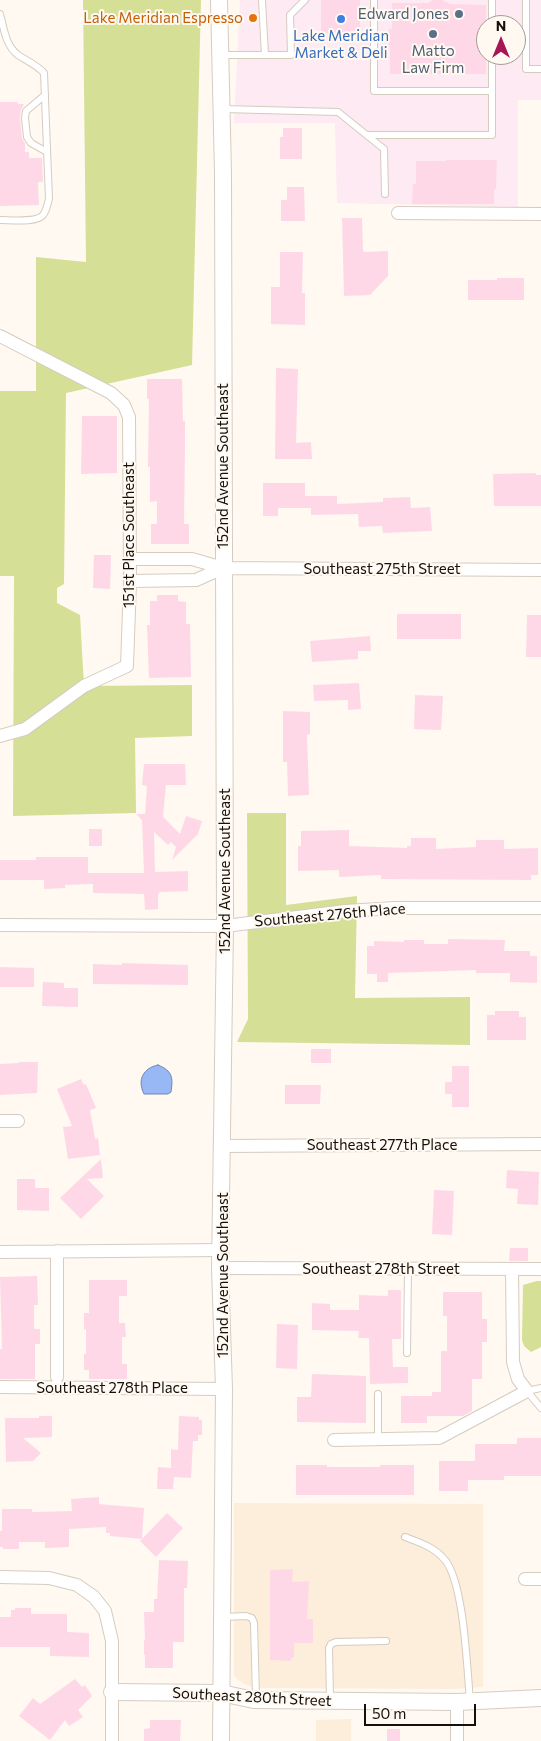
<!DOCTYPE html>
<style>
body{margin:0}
#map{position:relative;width:541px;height:1741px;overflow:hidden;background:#fff9f1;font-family:Commissioner,sans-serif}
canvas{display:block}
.north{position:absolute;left:476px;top:15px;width:50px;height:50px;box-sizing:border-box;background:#fff9f1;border:1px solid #a19c96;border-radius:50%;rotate:0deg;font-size:14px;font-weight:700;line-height:20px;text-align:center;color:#14110d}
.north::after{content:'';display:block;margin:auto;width:18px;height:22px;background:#a61656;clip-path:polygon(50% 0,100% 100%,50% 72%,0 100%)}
.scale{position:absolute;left:364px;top:1704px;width:112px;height:22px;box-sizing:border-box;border:2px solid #14110d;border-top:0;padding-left:6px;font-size:15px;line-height:18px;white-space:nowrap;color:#14110d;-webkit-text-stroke:4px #fff9f1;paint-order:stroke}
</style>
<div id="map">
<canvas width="541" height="1741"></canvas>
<div class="north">N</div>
<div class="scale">50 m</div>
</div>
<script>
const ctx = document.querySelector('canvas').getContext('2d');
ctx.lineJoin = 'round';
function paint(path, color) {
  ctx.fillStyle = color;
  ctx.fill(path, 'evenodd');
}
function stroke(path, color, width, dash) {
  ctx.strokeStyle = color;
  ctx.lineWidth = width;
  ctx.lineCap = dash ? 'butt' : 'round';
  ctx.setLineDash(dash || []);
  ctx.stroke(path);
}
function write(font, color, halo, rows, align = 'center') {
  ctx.font = font + ' Commissioner,sans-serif';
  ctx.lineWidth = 4;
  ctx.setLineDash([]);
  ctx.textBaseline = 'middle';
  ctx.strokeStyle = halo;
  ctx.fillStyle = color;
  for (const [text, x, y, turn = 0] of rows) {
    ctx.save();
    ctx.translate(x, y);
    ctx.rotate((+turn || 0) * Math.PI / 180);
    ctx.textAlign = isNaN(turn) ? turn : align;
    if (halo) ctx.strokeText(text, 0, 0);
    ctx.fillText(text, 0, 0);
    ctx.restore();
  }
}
const commercial = new Path2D(`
 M240,0H541V100H518V207L337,203L335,123H234ZM486,25H516V55H486Z`);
const built = new Path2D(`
 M234,1503L483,1504V1687L453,1689L255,1688L244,1684L238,1680L234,1675Z
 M351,1719V1741H316V1720Z`);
const green = new Path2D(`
 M83,0H201L192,365L66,393L64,584L57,588V603L80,615L84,686L192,685V736L135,738L136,813L13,816L14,576H0V391H36V257L86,262Z
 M247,813H286V905L357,896L355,998L470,997V1045L237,1042L248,1019Z
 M537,1281H541V1347L531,1352L524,1346L522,1340L523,1285Z`);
const water = new Path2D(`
 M158,1065C173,1071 173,1078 171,1092L168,1094H144C137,1080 143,1068 158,1065Z`);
const building = new Path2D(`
 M321,0H360V33H321Z
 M433,0H442L450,4L486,5V74H390V52L388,37L389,29H392V3H428Z
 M0,102H17L18,104H24L21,110L20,118L22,138L25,143V152H29V158H42L43,182H38L39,205L0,206Z
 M283,128H302V159H280V137H283Z
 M446,160H497L496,189H494V204H412L413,184H416V161H446Z
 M287,187H304L305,221H281V200H287Z
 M342,218H362L363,250L364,252L388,251V276L370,295L344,296Z
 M280,252H303L302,293H305V325L271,324V287H280Z
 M497,278H524V300H468V280H497Z
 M276,368L298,369L296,443L311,442L312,459H275Z
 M147,379H182L183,421H185V448L184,524H189V544H151V524H157V501L150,502V467H148L149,399H147Z
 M82,416H117V473L81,474Z
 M536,473V475H541V506H494L493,474Z
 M263,483H305V496H337V504L383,502V498L410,497L411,508L430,507L432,531L383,533L382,526L359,527L358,514L311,515V508H278V516H263Z
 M94,555H111L110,589L93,588Z
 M157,595H178V601L186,602V624H190L191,677L149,678L147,625H150V601H157Z
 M397,614H461V639H397Z
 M527,615H541V657H526Z
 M370,636L371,651H358V659L312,662L310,641Z
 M359,683L361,709L348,710V700L314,701L313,685Z
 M415,695L443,696L441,730L414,729Z
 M283,711L310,712V734L307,735L309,795L288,796L287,762H283Z
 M144,764H185L186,785H166L163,817L180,834L186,816L202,821L198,834L172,860L176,847L171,842L168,845L154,832L155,872L188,871V891L160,892L158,894V909L145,910L144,894L93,893V884L65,885V888L44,889V880H0V860H36V857H88V873H144L142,820L136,814H145L147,786L142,785Z
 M89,829H102V846H89Z
 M349,830V846L407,848V846H411V838H436V849L476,847V840H504V849L538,848V875H531V880L381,879V875L339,877V870L298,871V846H301V831Z
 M448,939L505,940L504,951H530V956H537V983L510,982V973H476V970L388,973V982H377V974H367V946H374V941L404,942V940H424V944H448Z
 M122,963L188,965V985L93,984V964L122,965Z
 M0,967L34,968V987H0Z
 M43,982L64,983V988H78V1007L42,1006Z
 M495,1011H519V1017H526V1040H487V1015H495Z
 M311,1049H331V1063H311Z
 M19,1062H38L37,1093L0,1095V1064L19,1063Z
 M452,1066H469V1107H452V1094H445V1082H452Z
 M81,1079L84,1085L86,1084L96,1108L90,1110L95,1139L98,1138L100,1155L68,1159L63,1127L72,1126L57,1089Z
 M285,1085H321L320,1104H285Z
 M101,1159L103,1178L87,1179L104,1196L81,1219L60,1198Z
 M507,1170L539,1172L538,1205L517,1204L518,1189L506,1188Z
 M17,1179H35V1188H49V1211L17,1210Z
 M434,1190L454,1191L452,1235L432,1234Z
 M510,1248H528V1261H509Z
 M37,1276L38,1305H34V1329H40V1344H35V1379H0V1349H2L0,1277Z
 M89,1280H127V1296H119V1323H125L126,1337H122V1364H127V1379H89V1370H84V1354H86V1329L84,1330V1313H89Z
 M388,1290H401V1339H392L393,1367H408V1383L370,1384L369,1338H358L359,1331L312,1330V1303L330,1304V1310H359V1295L388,1296Z
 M443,1292H482V1319H487V1342H482V1379H472V1411L463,1416H427V1423H401V1396H432V1392H441V1351H447V1316H443Z
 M277,1324L298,1325L297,1369L276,1368Z
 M312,1374L366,1376V1423L297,1422V1397H311Z
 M39,1416H52V1437L23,1438L41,1453L33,1461L6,1462L5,1418H39Z
 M179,1416L199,1417V1420H202V1435H198V1441H193L191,1478L174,1477L173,1489H157L158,1467L171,1468V1449L178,1450Z
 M517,1438H541V1476H504V1480H468V1491H439V1461H475V1444H517Z
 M296,1465H327V1467H380V1465H414V1495H296Z
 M99,1497V1504L144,1508L142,1539L110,1536V1533H106V1527L69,1529V1547L45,1548V1542H19V1549H3V1547H0V1531H2V1509H32V1512L72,1511L71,1499Z
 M167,1513L183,1528L156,1557L140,1541Z
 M159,1560L188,1561L187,1588H184V1642H173V1668H145V1655H144V1640H145L144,1612H154V1599H157Z
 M293,1569L292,1582L309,1581L307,1619H313V1643H294V1658H291V1661L270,1660V1570Z
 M15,1608H31V1614H67V1632L89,1633V1657L50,1656V1647H0V1617H11V1610H15Z
 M75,1679L82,1687L85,1685L92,1696L78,1710L83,1717L69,1726L65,1720L50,1740L19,1716L33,1698L40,1704Z
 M150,1720H181L180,1741H144V1729L150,1728Z
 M387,1729H400V1741H387Z`);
const service = new Path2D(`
 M262,0L265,55
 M374,0V91H492V55
 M526,0V69H541
 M0,14C4,28 5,45 18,55C27,61 37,65 44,73L49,199C47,205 47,210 43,215C37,223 11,220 0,220
 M492,25V0
 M221,55H291L290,15L305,0
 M45,95L26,111L25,118L27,137L31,143L47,152
 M223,109L338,112L384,149L385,194
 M367,135H492V91
 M407,1353L408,1269
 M541,1388L527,1391L541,1408
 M378,1394V1439
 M405,1537C421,1543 434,1547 445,1560C464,1583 467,1668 470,1701
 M223,1617L246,1616L252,1618L254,1623L256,1698
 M330,1700L329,1648L331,1644L336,1642L386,1641`);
const minor = new Path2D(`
 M398,213L541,214
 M0,336L111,393L124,405L129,417L130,581L127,666L84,686L25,729L0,736
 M130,559H192L223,568L541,570
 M130,581L196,580L223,568
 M0,925L225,926L346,911L395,908H541
 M0,1121H18
 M223,1146L541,1144
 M57,1251V1377
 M0,1252L221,1250
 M220,1268L541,1269
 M0,1387L224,1389
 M334,1440L439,1438L527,1391L518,1379L513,1362L512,1269
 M0,1577L49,1578L77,1585L94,1597L105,1611L112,1641V1741
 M525,1579H541
 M457,1741V1702`);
const tertiary = new Path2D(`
 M219,0L223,173L225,926L220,1268L224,1389L221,1741
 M112,1692L221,1693L254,1700L457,1702L541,1698`);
const markers = [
 [459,14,5,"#5c6f8a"],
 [253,18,5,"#e8710a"],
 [341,19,5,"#3f7fe0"],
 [433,34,5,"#5c6f8a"]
];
const serviceNames = [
 ["Edward Jones",449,14],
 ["Matto",433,51,"center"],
 ["Law Firm",433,68,"center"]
];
const foodNames = [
 ["Lake Meridian Espresso",243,18]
];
const shopNames = [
 ["Lake Meridian",341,36],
 ["Market & Deli",341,53]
];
const streetNames = [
 ["152nd Avenue Southeast",223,466,-90],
 ["151st Place Southeast",129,535,-90],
 ["Southeast 275th Street",382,569],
 ["152nd Avenue Southeast",225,871,-90],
 ["Southeast 276th Place",330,915,-5],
 ["Southeast 277th Place",382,1145],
 ["Southeast 278th Street",381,1269],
 ["152nd Avenue Southeast",223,1275,-90],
 ["Southeast 278th Place",112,1388],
 ["Southeast 280th Street",252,1697,3]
];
paint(commercial, '#fdeaf2');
paint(built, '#fdeedb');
paint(green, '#d5df96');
paint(water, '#98b7f5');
stroke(water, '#7085af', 1);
paint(building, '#ffd8e8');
stroke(service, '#d5ccc0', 8);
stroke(minor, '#d5ccc0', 14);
stroke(tertiary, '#d5ccc0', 18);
stroke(service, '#fff', 6);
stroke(minor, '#fff', 12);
stroke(tertiary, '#fff', 16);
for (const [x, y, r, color] of markers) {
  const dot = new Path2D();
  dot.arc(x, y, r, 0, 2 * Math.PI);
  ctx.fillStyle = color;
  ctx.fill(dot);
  stroke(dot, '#fff9f1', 2);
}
write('15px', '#4e5e75', '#fff9f1', serviceNames, 'right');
write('15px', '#c56008', '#fff9f1', foodNames, 'right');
write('15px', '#366cbe', '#fff9f1', shopNames);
write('15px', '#14110d', '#fff9f1', streetNames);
</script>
